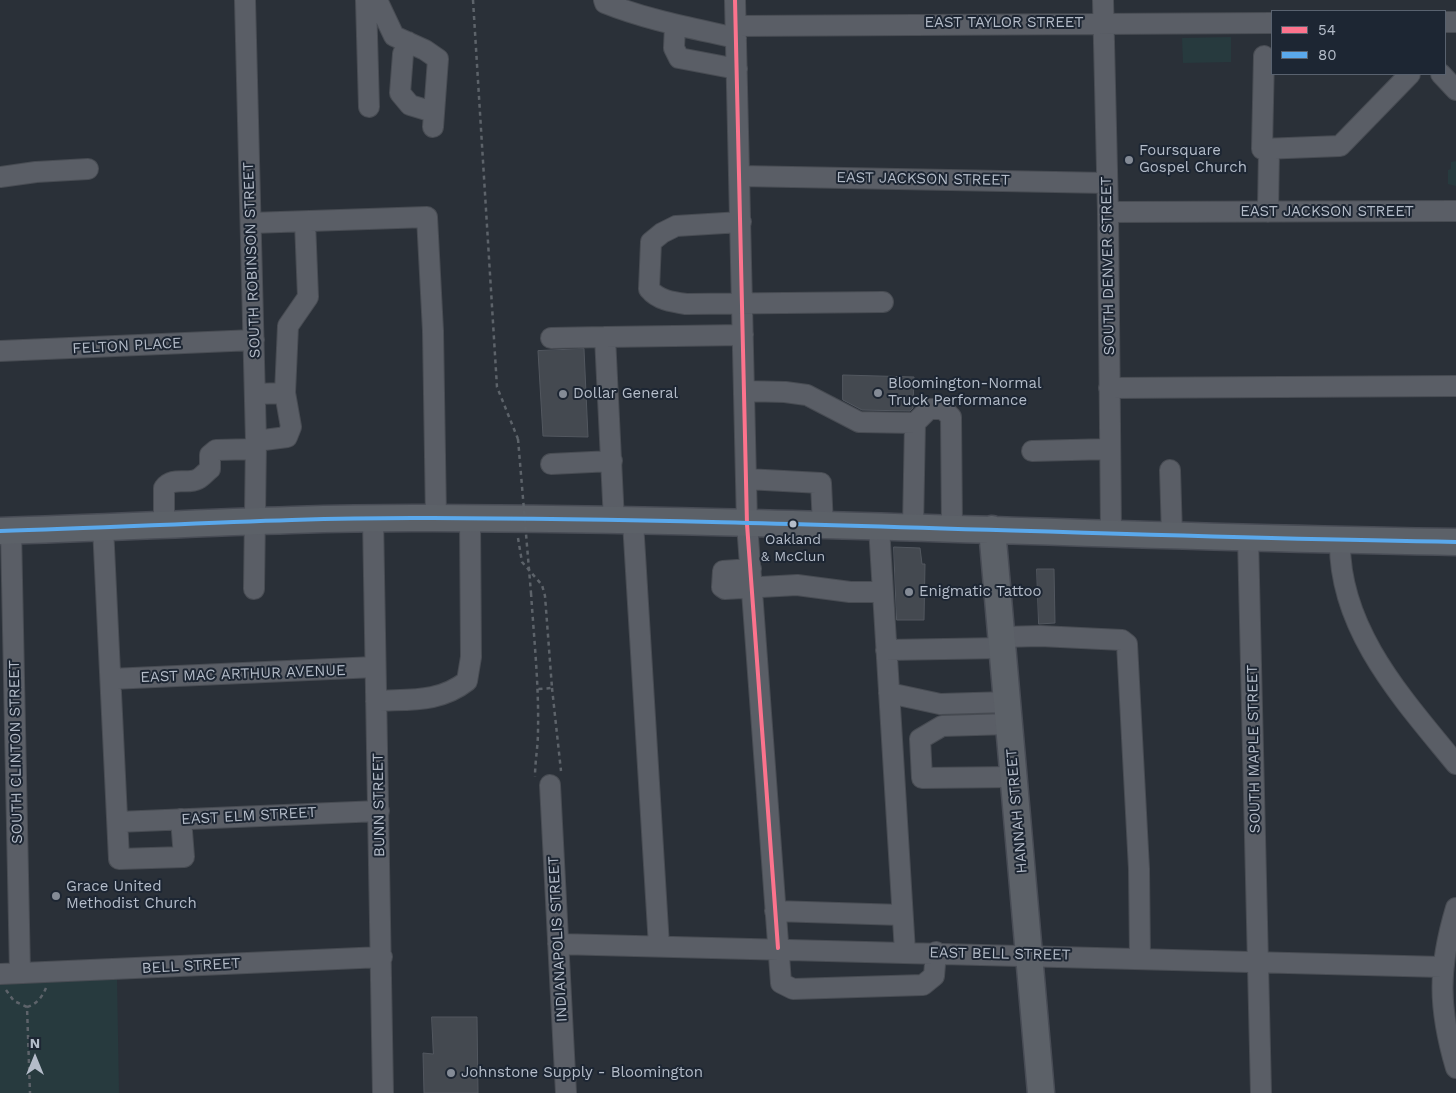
<!DOCTYPE html>
<style>
body{margin:0}
#map{position:relative;width:1456px;height:1093px;overflow:hidden;background:#2a3038;font-family:"Work Sans",sans-serif}
canvas{display:block}
.legend{position:absolute;left:1271px;top:10px;width:175px;height:65px;box-sizing:border-box;background:#1d2633;border:1px solid #59626f;margin:0;padding:6px 9px;list-style:none;font-size:15px;color:#b4bcc9}
.legend li{display:flex;align-items:center;gap:10px;height:25px}
.legend b{width:25px;border:1px solid #59626f}
.north{position:absolute;left:10px;top:1033px;width:50px;height:50px;-webkit-text-stroke:4px #1d2633;paint-order:stroke;rotate:0deg;font-size:14px;font-weight:700;line-height:20px;text-align:center;color:#b4bcc9}
.north::after{content:'';display:block;margin:auto;width:18px;height:22px;background:#b4bcc9;clip-path:polygon(50% 0,100% 100%,50% 72%,0 100%)}
</style>
<div id="map">
<canvas width="1456" height="1093"></canvas>
<ul class="legend">
<li><b style="height:6px;background:#fc738d"></b>54</li>
<li><b style="height:6px;background:#5aa8eb"></b>80</li>
</ul>
<div class="north">N</div>
</div>
<script>
const ctx = document.querySelector('canvas').getContext('2d');
ctx.lineJoin = 'round';
function paint(path, color) {
  ctx.fillStyle = color;
  ctx.fill(path, 'evenodd');
}
function stroke(path, color, width, dash) {
  ctx.strokeStyle = color;
  ctx.lineWidth = width;
  ctx.lineCap = dash ? 'butt' : 'round';
  ctx.setLineDash(dash || []);
  ctx.stroke(path);
}
function write(font, color, halo, rows, align = 'center') {
  ctx.font = font + ' "Work Sans",sans-serif';
  ctx.lineWidth = 4;
  ctx.setLineDash([]);
  ctx.textBaseline = 'middle';
  ctx.strokeStyle = halo;
  ctx.fillStyle = color;
  for (const [text, x, y, turn = 0] of rows) {
    ctx.save();
    ctx.translate(x, y);
    ctx.rotate((+turn || 0) * Math.PI / 180);
    ctx.textAlign = isNaN(turn) ? turn : align;
    if (halo) ctx.strokeText(text, 0, 0);
    ctx.fillText(text, 0, 0);
    ctx.restore();
  }
}
const green = new Path2D(`
 M1231,37V62L1183,63L1182,38Z
 M1456,161V186L1448,184V170L1451,169V162Z
 M117,977L119,1093H0V983Z`);
const building = new Path2D(`
 M584,349L588,437L543,436L538,351Z
 M843,375L914,377L913,408L910,411L862,410L843,400Z
 M894,547L920,548L922,564H925L924,620H897Z
 M1037,569H1054L1055,623L1039,624Z
 M432,1017H477L478,1093H424L423,1053L433,1054Z`);
const path = new Path2D(`
 M473,0L497,387L518,439
 M518,538L522,562L542,585L545,596L552,688L538,689
 M531,593C534,639 539,685 538,731C538,747 535,761 535,777
 M552,688L561,771
 M6,990L14,1001L27,1007L30,1093
 M27,1007C37,1004 42,997 46,988`);
const minor = new Path2D(`
 M245,0L256,441L254,589
 M366,0L369,107
 M377,0L394,36L425,50L438,59L433,127
 M604,0L605,3C647,20 692,28 736,38
 M735,0L747,524L781,983L793,989L923,985L934,976L936,952
 M1103,0L1108,212L1111,533
 M1445,22H1456
 M675,25L674,48L679,58L737,69
 M736,26L1272,23
 M408,42L403,54L400,93L410,105L433,112
 M1264,56L1262,149L1340,146L1410,74
 M1441,74L1456,90
 M740,176L1107,183
 M0,177L36,172L88,169
 M1108,212L1456,211
 M1268,212L1269,149
 M741,222L676,226L662,233L651,242L649,289C658,300 672,302 686,304L883,302
 M251,223L427,217L433,331L436,518
 M551,338L605,337
 M0,351L254,340
 M1109,388L1456,386
 M744,391L785,392L807,395L859,422L915,423
 M255,394L285,393L288,326L308,297L305,222
 M256,441L287,437L291,427L285,393
 M1032,451L1110,449
 M551,464L612,461
 M1170,470L1172,535
 M746,479L821,483L823,526
 M373,518L383,1093
 M614,521L605,337L743,335
 M633,522L659,946
 M164,524V488C173,476 187,485 198,479C202,477 206,472 210,469V455L216,450L256,449
 M103,527L119,859L184,857L181,819
 M879,527L905,952
 M913,527L915,423L929,409H943L951,417L952,528
 M11,531L20,973
 M1248,537L1261,1093
 M1340,540C1338,629 1403,699 1456,764
 M751,569L723,571L722,587L725,589L797,585L850,592H883
 M1002,637L1040,636L1122,640L1127,644L1139,869L1140,958
 M886,650L1003,648
 M111,679L375,667
 M889,693L940,704L1008,702
 M376,701C410,699 439,703 467,681L471,657L470,519
 M1010,724L942,726L920,739L922,778L1015,777
 M550,785L566,1093
 M118,822L379,811
 M1456,908C1438,968 1438,1007 1456,1068
 M775,911L902,915
 M558,944L1442,967
 M0,974L382,957`);
const major = new Path2D(`
 M992,529L1041,1093
 M0,531C144,527 287,517 432,518C773,519 1115,537 1456,542`);
const pathBridge = new Path2D(`
 M518,439L531,593`);
const bus1 = new Path2D(`
 M735,0L747,524L778,948`);
const bus2 = new Path2D(`
 M0,531C144,527 287,517 432,518C773,519 1115,537 1456,542`);
const markers = [
 [1129,160,5,"#848b96"],
 [878,393,5,"#848b96"],
 [563,394,5,"#848b96"],
 [793,524,4.5,"#b4bcc9"],
 [909,592,5,"#848b96"],
 [56,896,5,"#848b96"],
 [451,1073,5,"#848b96"]
];
const busNames = [
 ["Oakland",793,540],
 ["& McClun",793,557]
];
const streetNames = [
 ["EAST TAYLOR STREET",1004,23],
 ["EAST JACKSON STREET",923,179,1],
 ["EAST JACKSON STREET",1327,212],
 ["SOUTH ROBINSON STREET",252,260,-92],
 ["SOUTH DENVER STREET",1108,266,-91],
 ["FELTON PLACE",127,346,-3],
 ["EAST MAC ARTHUR AVENUE",243,674,-2],
 ["SOUTH MAPLE STREET",1254,749,-91],
 ["SOUTH CLINTON STREET",16,752,-91],
 ["BUNN STREET",379,805,-91],
 ["HANNAH STREET",1017,811,-95],
 ["EAST ELM STREET",249,816,-3],
 ["INDIANAPOLIS STREET",558,939,-93],
 ["EAST BELL STREET",1000,954,1],
 ["BELL STREET",191,966,-3]
];
const poiNames = [
 ["Foursquare",1139,151],
 ["Gospel Church",1139,168],
 ["Bloomington-Normal",888,384],
 ["Truck Performance",888,401],
 ["Dollar General",573,394],
 ["Enigmatic Tattoo",919,592],
 ["Grace United",66,887],
 ["Methodist Church",66,904],
 ["Johnstone Supply - Bloomington",461,1073]
];
paint(green, '#273a3e');
paint(building, '#444950');
stroke(building, '#52575f', 1);
stroke(minor, '#484c53', 22);
stroke(major, '#484c55', 29);
stroke(path, '#5d636a', 2.5, [4, 4]);
stroke(minor, '#5a5e66', 20);
stroke(major, '#5c6168', 26);
stroke(pathBridge, '#5d636a', 2.5, [4, 4]);
stroke(bus1, '#fc738d', 4);
stroke(bus2, '#5aa8eb', 4);
for (const [x, y, r, color] of markers) {
  const dot = new Path2D();
  dot.arc(x, y, r, 0, 2 * Math.PI);
  ctx.fillStyle = color;
  ctx.fill(dot);
  stroke(dot, '#1d2633', 2);
}
write('14px', '#b4bcc9', '#1d2633', busNames);
write('15px', '#b4bcc9', '#1d2633', streetNames);
write('15px', '#b4bcc9', '#1d2633', poiNames, 'left');
</script>
